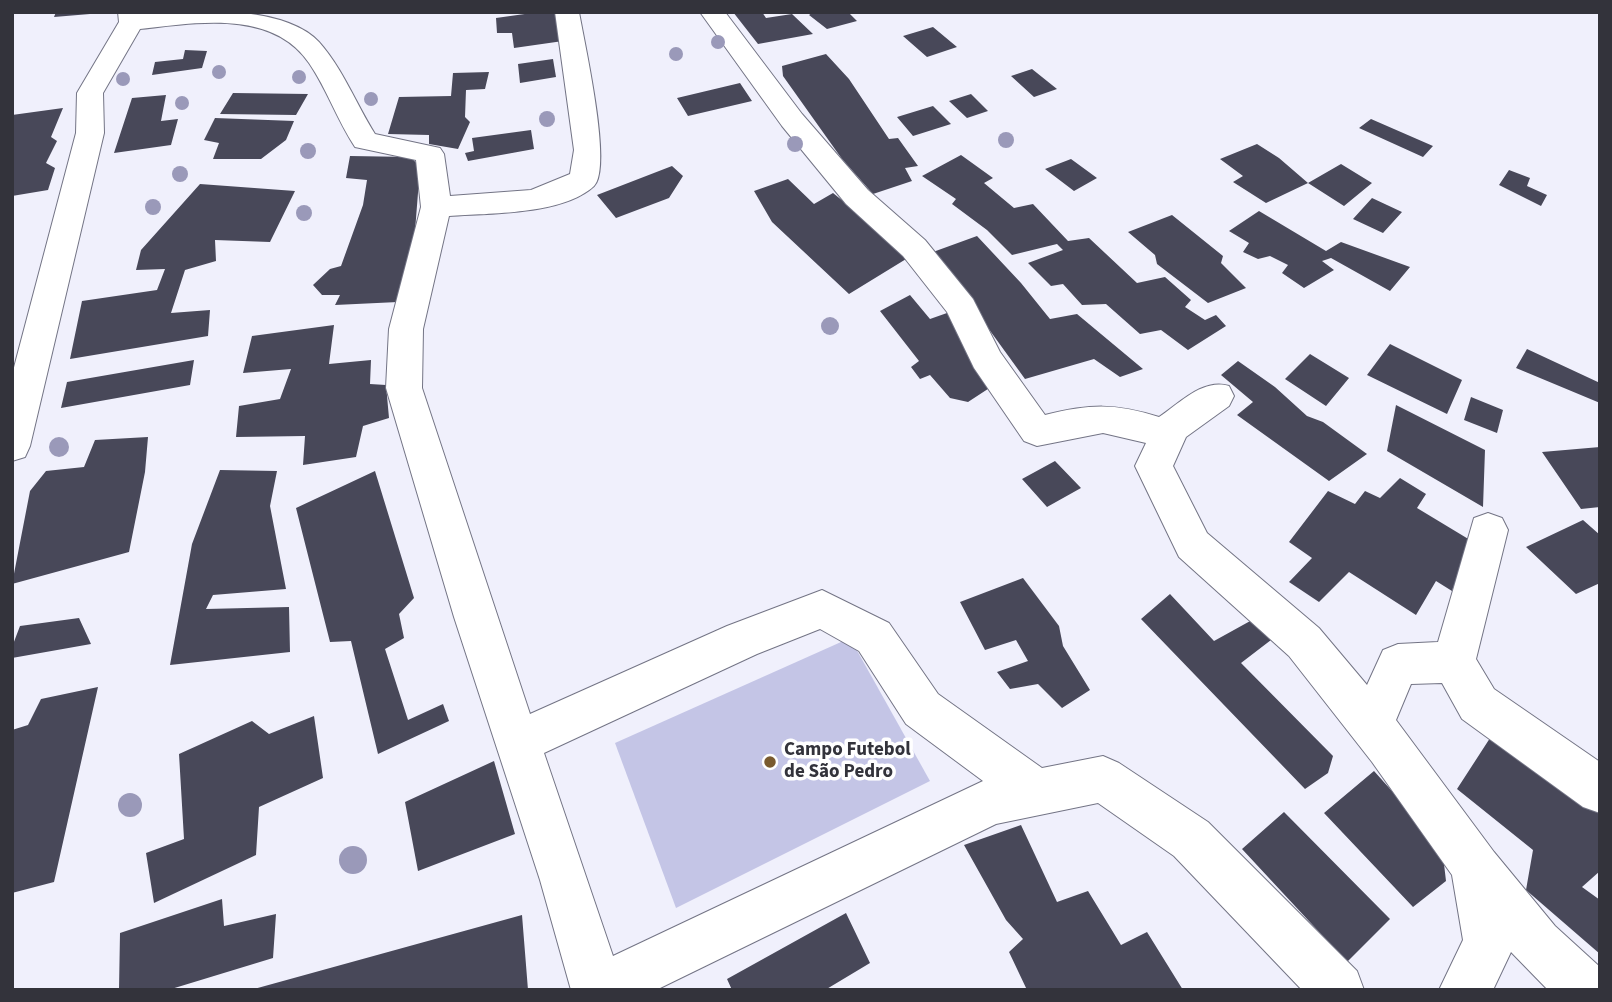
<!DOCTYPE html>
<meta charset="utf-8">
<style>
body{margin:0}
#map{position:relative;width:1612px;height:1002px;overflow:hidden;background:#f0f0fc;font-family:"Source Sans 3",sans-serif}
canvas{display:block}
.frame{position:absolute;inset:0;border:14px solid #33333b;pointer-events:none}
</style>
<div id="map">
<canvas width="1612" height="1002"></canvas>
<div class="frame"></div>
</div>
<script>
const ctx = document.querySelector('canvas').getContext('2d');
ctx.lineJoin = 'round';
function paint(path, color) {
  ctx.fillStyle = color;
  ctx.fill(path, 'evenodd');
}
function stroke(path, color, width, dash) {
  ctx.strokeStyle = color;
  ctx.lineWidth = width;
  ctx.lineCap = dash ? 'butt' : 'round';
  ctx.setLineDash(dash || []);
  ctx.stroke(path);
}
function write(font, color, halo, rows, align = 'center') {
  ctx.font = font + ' "Source Sans 3",sans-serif';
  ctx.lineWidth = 7;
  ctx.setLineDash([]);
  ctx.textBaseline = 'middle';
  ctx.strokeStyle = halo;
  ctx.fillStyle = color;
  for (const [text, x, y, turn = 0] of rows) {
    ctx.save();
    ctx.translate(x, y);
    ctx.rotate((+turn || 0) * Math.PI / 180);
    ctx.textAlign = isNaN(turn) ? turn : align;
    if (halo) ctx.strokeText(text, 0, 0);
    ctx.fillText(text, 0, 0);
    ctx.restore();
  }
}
const green = new Path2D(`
 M850,638L930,781L676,908L615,743Z`);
const building = new Path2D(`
 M56,12H89L90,14L54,17Z
 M539,12H559L563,41L514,48L512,33H497L496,18Z
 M733,12H762L766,18L792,14L813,34L758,44Z
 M813,12H848L857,21L827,29L809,15Z
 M933,27L957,47L927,57L903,36Z
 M185,50L207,51L202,68L152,75L155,62L183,59Z
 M826,54L849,79L889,139L898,138L918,166L905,168L912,181L873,194L842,159L783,76L782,66Z
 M553,59L556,77L520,83L518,64Z
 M1032,69L1057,89L1034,97L1011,76Z
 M489,72L485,89L466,90L465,117L470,122L458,149L429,144V135L388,134L399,97L451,96L453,73Z
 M740,83L752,101L688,116L677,98Z
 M233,93L308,94L296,115L220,114Z
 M971,94L988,111L967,118L949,101Z
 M166,95L161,121L178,119L171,145L114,153L132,98Z
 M933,106L951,124L913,136L897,117Z
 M63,108L51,137L57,141L46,163L55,168L48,190L12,196V115Z
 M215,118L294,121L286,140L261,159H213L219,143L204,140Z
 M1371,119L1433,146L1423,157L1359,128Z
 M531,130L534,149L468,161L465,153L474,151L472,138Z
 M1257,144L1279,158L1308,183L1266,203L1233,182L1243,176L1220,159Z
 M961,155L993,178L984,183L1014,208L1033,204L1068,241L1089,238L1137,283L1165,277L1191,300L1185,307L1205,320L1216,315L1226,326L1188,350L1161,330L1140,334L1106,304L1082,305L1063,284L1051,286L1028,263L1063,250L1057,244L1012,255L987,230L952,204L956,199L922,176Z
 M350,156L411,157L417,164L419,180L415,231L398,302L335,305L340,295H322L313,285L330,269L341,266L363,205L367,180L346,178Z
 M1071,159L1097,178L1074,191L1045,169Z
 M1341,164L1372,183L1344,206L1308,183Z
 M672,166L683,176L669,198L616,218L597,195Z
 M1509,170L1530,178L1527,186L1547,195L1541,206L1499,185Z
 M788,179L814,204L833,193L911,256L849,294L772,222L754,191Z
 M200,184L295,191L270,242L215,240L216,261L185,270L171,313L210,310L208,336L70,359L82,301L157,290L165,269L136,270L141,250Z
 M1372,198L1402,212L1383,233L1353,219Z
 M1259,211L1326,251L1341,242L1410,267L1390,291L1331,258L1322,261L1334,270L1304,288L1282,273L1288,265L1270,256L1258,259L1243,252L1249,243L1229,231Z
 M1172,215L1223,256L1221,263L1246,288L1208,303L1157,264L1155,255L1128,232Z
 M977,236L1021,283L1050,319L1077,314L1143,369L1120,377L1094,359L1025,379L933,252Z
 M910,295L930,319L947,313L966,333L994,385L968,402L950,398L930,375L920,379L911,367L919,361L880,311Z
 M334,325L329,364L371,360L370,384L386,385L389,418L363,426L356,457L303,465L305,436L236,437L239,406L280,399L291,369L243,373L252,336Z
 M1390,344L1462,380L1447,414L1367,375Z
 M1527,349L1600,383V403L1516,368Z
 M1310,354L1349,378L1326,406L1285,379Z
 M194,360L190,385L61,408L67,382Z
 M1238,361L1275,387L1307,416L1323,422L1367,454L1329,481L1237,415L1253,402L1221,375Z
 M1471,397L1503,410L1497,433L1464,420Z
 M1396,405L1485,450L1483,507L1387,451Z
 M148,437L145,472L129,552L12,584L30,491L46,471L84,467L95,440Z
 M1600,447V507L1581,509L1542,452Z
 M1055,461L1081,488L1047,507L1022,479Z
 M220,470L277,471L270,506L286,589L213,595L206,609L289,607L290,652L170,665L192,544Z
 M375,471L414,598L399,614L404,638L385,649L408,720L443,704L449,721L378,754L351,641L330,642L296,508Z
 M1400,478L1426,494L1417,508L1470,540L1452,591L1436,581L1416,615L1349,572L1319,602L1289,582L1312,558L1289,542L1328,491L1355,504L1365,491L1380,498Z
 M1583,520L1600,535V583L1576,594L1526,547Z
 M1023,578L1059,626L1063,646L1090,690L1062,708L1038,684L1010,689L997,672L1028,661L1016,640L985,650L960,602Z
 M1170,594L1214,641L1252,620L1271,640L1241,663L1333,756L1328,773L1305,789L1141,619Z
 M79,618L91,644L12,658V647L20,626Z
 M98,687L54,882L12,893V730L28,725L41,699Z
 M314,716L323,778L259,807L256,855L154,903L146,853L184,839L179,754L252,721L269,734Z
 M1492,735L1600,813V871L1582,887L1600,900V954L1526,890L1533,850L1457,789Z
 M494,761L515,834L418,871L405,802Z
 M1374,771L1442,847L1446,881L1413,907L1324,813Z
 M1284,812L1390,919L1347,962L1242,849Z
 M1021,825L1057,902L1088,891L1121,945L1147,932L1183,990H1027L1009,952L1023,939L1006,920L964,845Z
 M222,899L224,926L276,914L273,958L168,990H119L120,933Z
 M846,913L870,963L825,990H732L727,979Z
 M522,915L528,990H254V989Z`);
const minor = new Path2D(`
 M118,12C172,12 280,0 319,42C343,69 356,104 375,134L440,148L444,154L450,196L531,190L570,174L574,150L555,12H579C584,41 613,168 594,186C563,215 489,213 449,216L423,329L422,388L530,714L727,626L822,590L889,623L938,694L1042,768L1103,756L1119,763L1208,822L1357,971L1364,990H1302L1174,856L1098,803L996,824L656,990H571L540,880L454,617L386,388L389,329L421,207L416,160L355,147C337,120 327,89 309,63C272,9 196,23 140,29L103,93L104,133L30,446L25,457L12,461V375L76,133L77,93L119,22ZM820,629L859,651L906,724L983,781L613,956L544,753L757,654Z
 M700,12H725L802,114L868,190L925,240L973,299L1000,352L1045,415C1090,404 1115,403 1159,417C1180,403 1203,378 1229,386L1234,396L1229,406L1186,437L1173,466L1207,533L1319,628L1367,685L1383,650L1398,644L1438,642L1474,518L1488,513L1502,518L1508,530L1476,659L1494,689L1600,762V813L1583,807L1462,719L1442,683L1411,684L1396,720L1494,852L1555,926L1600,967V990H1548L1511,952L1493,990H1439L1463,940L1452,875L1372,762L1289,656L1179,557L1135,466L1146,443L1103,433L1037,446L1024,441L974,368L947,312L903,256L846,204L782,126Z`);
const trees = [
 [718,42,7],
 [676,54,7],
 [219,72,7],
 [299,77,7],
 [123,79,7],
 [371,99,7],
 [182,103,7],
 [547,119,8],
 [1006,140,8],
 [795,144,8],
 [308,151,8],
 [180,174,8],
 [153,207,8],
 [304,213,8],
 [830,326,9],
 [59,447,10],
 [130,805,12],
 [353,860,14]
];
const markers = [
 [770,762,7,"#795a2f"]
];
const poiNames = [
 ["Campo Futebol",784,751],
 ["de São Pedro",784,773]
];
paint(green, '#c4c5e6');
paint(building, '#484859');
stroke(minor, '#737485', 2);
paint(minor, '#fff');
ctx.fillStyle = '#9a99b9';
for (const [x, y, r] of trees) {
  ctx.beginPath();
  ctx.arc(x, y, r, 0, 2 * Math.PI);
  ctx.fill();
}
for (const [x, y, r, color] of markers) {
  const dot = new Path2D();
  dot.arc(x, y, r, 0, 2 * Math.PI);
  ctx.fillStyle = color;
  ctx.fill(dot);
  stroke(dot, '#fff', 2.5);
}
write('bold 19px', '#33333b', '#fff', poiNames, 'left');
</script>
